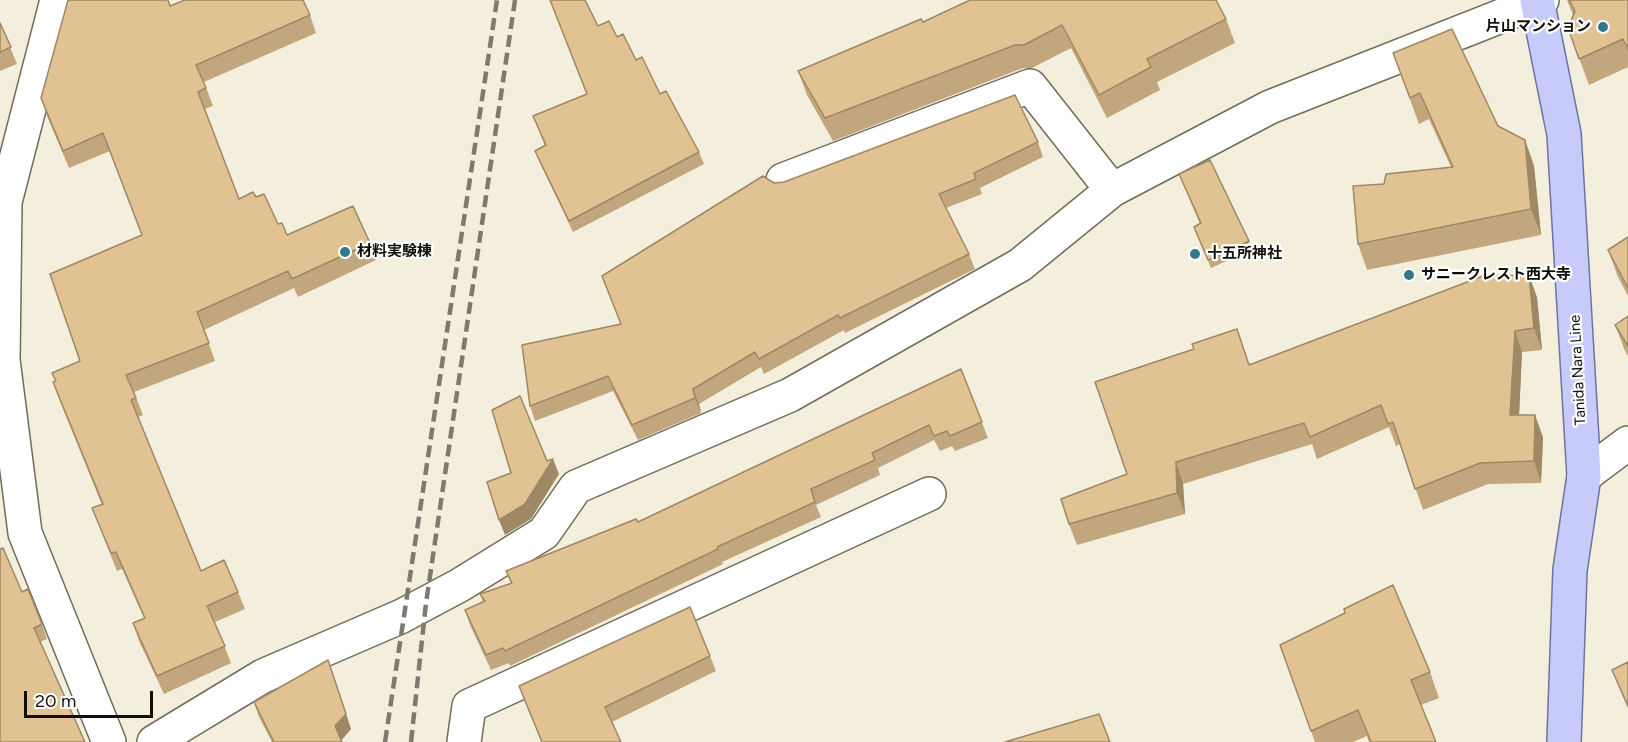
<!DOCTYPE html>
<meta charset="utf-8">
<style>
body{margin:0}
#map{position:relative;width:1628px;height:742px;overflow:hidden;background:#f4eedc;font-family:Figtree,sans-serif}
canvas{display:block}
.scale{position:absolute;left:24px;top:691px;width:129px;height:27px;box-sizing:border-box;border:3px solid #100e08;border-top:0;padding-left:8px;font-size:18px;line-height:21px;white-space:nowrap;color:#100e08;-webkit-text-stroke:4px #fff;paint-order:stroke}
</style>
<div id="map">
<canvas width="1628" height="742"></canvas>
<div class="scale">20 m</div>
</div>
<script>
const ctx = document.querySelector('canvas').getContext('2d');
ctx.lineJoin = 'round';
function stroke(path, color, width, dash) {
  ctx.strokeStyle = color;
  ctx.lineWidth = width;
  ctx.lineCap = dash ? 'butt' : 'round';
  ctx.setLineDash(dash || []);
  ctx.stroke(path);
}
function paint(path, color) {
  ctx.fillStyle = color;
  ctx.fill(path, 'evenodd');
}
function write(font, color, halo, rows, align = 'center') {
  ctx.font = font + ' Figtree,"Noto Sans JP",sans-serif';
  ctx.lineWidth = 4.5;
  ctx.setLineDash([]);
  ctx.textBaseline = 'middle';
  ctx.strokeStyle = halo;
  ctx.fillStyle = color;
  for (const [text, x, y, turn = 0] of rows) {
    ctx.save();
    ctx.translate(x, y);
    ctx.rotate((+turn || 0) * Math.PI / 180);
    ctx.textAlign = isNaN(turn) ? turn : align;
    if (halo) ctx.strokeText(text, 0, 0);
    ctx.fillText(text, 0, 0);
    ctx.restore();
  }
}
const minor = new Path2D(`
 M57,0L5,202L3,360L25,533L109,742
 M783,180L1030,86L1112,190
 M1584,476L1628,443
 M154,742L263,676L402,616L460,585L544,533L576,487L790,395L1020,265L1112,190L1270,107L1542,0
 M464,742L469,706L929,494`);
const major = new Path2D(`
 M1537,0L1564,134L1584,476L1570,570L1564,742`);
const rail = new Path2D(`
 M385,742L497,0
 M411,742L426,603L515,0`);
const wall = new Path2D(`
 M1567,0H1628V67L1589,85L1568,28L1573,15Z
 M170,6L310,15L316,33L204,82L213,106L205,109L239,199L256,197L287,235L370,243L376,260L298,297L294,288L204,330L215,361L134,392L143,415L138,417L201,571L238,592L245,609L215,622L231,663L164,694L139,641L133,623L144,618L122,569L117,571L92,508L102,505L59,399L53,382L55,381L52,373L80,361L142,235L110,151L69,168L47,116L41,98Z
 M1226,19L1235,43L1157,82L1160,90L1107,118L1071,48L1032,68H1023L833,141L807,95L798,71L923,22Z
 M0,23L17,64L0,71Z
 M598,26L617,37L636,60L699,152L704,164L573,232L540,163L535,151L545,146L533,116L586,94Z
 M1393,53L1498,126L1525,140L1534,166L1541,235L1367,270L1358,244L1451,167L1429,119L1419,124Z
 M1038,142L1043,157L980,188L982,194L946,208L969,254L975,269L845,333L844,330L764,374L761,367L699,404L701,413L638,440L613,391L535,421L530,406L621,324L774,183L784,182Z
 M1179,174L1249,241L1252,249L1211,268L1194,227L1200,224Z
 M1628,237V296L1618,277L1608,250Z
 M1537,297L1542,350L1522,352L1519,415L1543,437L1541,483L1488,484L1423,510L1400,444L1396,446L1389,427L1317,459L1312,444L1183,484L1185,514L1077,545L1069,524L1127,474L1249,364Z
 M1628,316V356L1625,351L1615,325Z
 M961,369L988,438L955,451L952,446L940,451L934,440L878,468L880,475L816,505L821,517L722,562L723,564L510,666L509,663L491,670L470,625L465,610L483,602L480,594L511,584L506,571L638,522Z
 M22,592L42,624L47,639L40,642L0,742Z
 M1280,645L1430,672L1439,698L1421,705L1436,742H1369L1367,736L1353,742H1315Z
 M710,656L716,671L612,722L621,742H542L519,686Z
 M1628,662V709L1612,670Z
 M333,675L351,729L342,740V742H272L259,717L254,702Z`);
const shadedWall = new Path2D(`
 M1525,140L1534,166L1541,235L1531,209Z
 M1529,275L1537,297L1542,350L1534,328Z
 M1515,331L1522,352L1518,437L1510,415Z
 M693,389L699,404L701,413L695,398Z
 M1535,415L1543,437L1541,483L1534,461Z
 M553,459L559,474L531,519L505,535L499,520Z
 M1176,462L1183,484L1185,514L1177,493Z
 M328,660L351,729L340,741L335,726Z`);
const building = new Path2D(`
 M68,0H168L170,6L185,0H303L310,15L196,65L206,88L198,92L239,199L253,192L256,197L264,194L278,224L282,223L287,235L353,206L370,243L292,279L288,271L197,312L209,343L126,375L136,398L131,400L201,571L224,560L238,592L207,606L225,646L157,676L133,623L145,618L116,552L111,553L92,508L103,504L53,382L56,381L52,373L80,361L50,274L142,235L103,133L63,151L41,98Z
 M550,0H585L598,26L609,21L617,37L623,34L636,60L642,57L660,94L666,91L699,152L569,221L535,151L546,145L533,116L587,94Z
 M970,0H1216L1226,19L1147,59L1151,67L1099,95L1062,25L1024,45H1015L825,118L798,71L921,19L923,22Z
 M1569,0H1628V49L1623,39L1579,59L1568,28L1575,11Z
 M0,23L11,47L0,52Z
 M1452,29L1498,126L1525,140L1531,209L1358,244L1353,186L1384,184L1386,174L1453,167L1420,93L1410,98L1393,53Z
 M1015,95L1038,142L974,173L976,179L939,194L969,254L840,318L838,315L759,359L755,352L693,389L695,398L632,425L608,376L530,406L522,345L621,324L602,276L763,176L774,183L784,182Z
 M1210,160L1249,241L1208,260L1194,227L1201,223L1179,174Z
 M1628,237V288L1608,250Z
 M1529,275L1534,328L1515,331L1510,415H1535L1534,461L1480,463L1415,489L1393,422L1388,424L1381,405L1310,437L1304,423L1176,462L1177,493L1069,524L1061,499L1127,474L1095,382L1194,349L1192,344L1237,329L1249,365L1483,276Z
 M1628,316V346L1615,325Z
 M961,369L982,422L950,436L947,431L934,436L929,425L872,453L875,460L811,489L815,502L717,547L718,549L505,651L503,648L486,655L465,610L485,601L480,594L512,583L506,571L636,519L638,522Z
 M520,396L547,461L553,459L525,504L499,520L487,482L511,473L492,410Z
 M3,548L22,592L28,589L42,624L34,628L85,742H0V549Z
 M1393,585L1430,672L1411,680L1436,742H1371L1358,710L1311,731L1280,645L1345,613L1344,609Z
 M690,607L710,656L605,707L621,742H542L519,686Z
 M328,660L346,714L335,726L342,742H274L254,702Z
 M1628,662V706L1612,670Z
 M1099,714L1110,742H1005Z`);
const markers = [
 [1603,27,6,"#347787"],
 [345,252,6,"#347787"],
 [1195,254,6,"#347787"],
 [1409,275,6,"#347787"]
];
const poiNames = [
 ["片山マンション",1591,27,"right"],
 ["材料実験棟",357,252],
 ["十五所神社",1207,254],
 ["サニークレスト西大寺",1421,275]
];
const streetNames = [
 ["Tanida Nara Line",1578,370,-93]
];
stroke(minor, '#716c5c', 36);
stroke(major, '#6e73a2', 36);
stroke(minor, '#fff', 33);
stroke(major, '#c6cbf9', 33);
stroke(rail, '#7e7a6f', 4.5, [12, 6]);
paint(wall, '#c2a77e');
paint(shadedWall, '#9e8866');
paint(building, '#e1c292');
stroke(building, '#9e8866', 1.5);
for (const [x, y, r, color] of markers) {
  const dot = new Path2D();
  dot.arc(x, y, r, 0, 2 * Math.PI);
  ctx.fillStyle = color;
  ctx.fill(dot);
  stroke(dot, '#fff', 2);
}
write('bold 15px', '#100e08', '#fff', poiNames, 'left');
write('15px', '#100e08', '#fff', streetNames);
</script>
